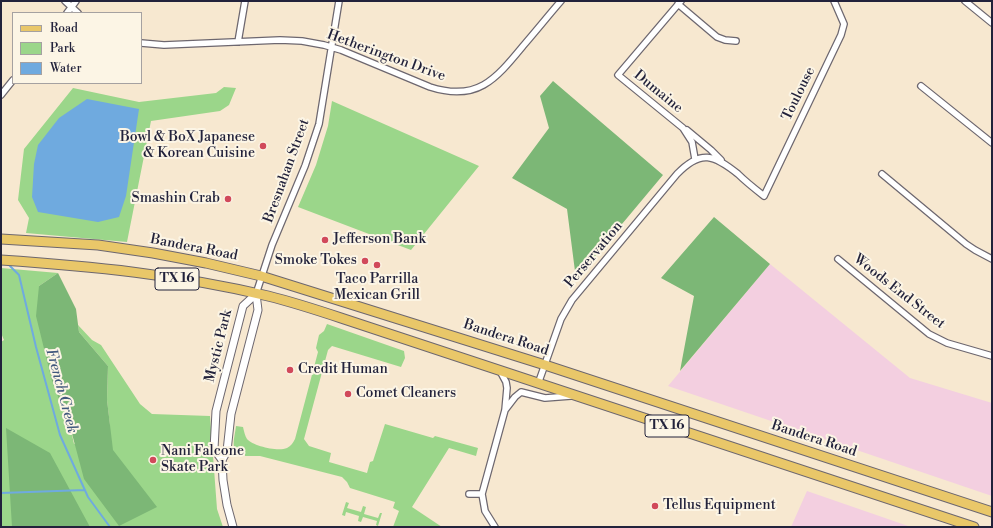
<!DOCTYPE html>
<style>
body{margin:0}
#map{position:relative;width:993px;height:528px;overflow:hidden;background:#f7e8d0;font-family:"Libre Bodoni",serif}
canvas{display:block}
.frame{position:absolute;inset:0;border:2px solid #22223b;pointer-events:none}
.legend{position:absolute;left:12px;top:12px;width:130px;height:72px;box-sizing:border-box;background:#fcf5e5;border:1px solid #a5a1a1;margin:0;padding:5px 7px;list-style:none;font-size:12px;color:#22223b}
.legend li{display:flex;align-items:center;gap:8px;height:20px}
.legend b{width:20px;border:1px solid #a5a1a1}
</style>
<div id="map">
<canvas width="993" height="528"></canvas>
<div class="frame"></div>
<ul class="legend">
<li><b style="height:5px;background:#e9c769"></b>Road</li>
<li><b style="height:11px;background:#9bd68a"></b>Park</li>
<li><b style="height:11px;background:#6faadf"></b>Water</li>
</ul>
</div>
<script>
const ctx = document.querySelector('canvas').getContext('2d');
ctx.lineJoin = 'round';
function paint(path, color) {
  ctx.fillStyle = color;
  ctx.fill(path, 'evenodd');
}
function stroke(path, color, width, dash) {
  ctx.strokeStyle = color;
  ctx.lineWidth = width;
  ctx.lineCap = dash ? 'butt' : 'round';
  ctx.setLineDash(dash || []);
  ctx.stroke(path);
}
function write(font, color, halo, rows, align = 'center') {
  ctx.font = font + ' "Libre Bodoni",serif';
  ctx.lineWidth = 4;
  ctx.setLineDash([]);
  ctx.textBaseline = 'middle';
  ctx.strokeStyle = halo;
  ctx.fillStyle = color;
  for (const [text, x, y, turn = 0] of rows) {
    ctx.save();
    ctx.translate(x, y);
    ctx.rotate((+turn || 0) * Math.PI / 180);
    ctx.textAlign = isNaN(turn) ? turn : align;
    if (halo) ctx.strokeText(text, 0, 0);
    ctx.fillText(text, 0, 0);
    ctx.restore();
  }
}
const built = new Path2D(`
 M770,264L910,378L992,403V496L668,386Z
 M807,491L911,527H791Z`);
const green = new Path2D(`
 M224,87L236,88L229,105L220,111L151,121L127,242L26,233L29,218L18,200L24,149L73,88L139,102L216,93Z
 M332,101L479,166L411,250L298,207L316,165L328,126Z
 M1,268L58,273L39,286L74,444L110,426L107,400L108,366L79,332L78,325L92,340L101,345L140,404L152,414L210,416L217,509L223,527H1V342L4,340L1,333Z
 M327,324L404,351L405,358L401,367L332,346L328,350L304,439L309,446L331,453L329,462L367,473L370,462L373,461L385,424L433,438L435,436L478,448L476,456L449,448L412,507L442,527H393L399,511L393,508L395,502L350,488L347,482L342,477L260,456H245V454C228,455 235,437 236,426L243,427C244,431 245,436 247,439C253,446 278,452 287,448C291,446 293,443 295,439L318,352L316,348L319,335L324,331Z
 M346,502L349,503L347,508L361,512L363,506L366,507L364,514L378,518L380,513H382L378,526L376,525L377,521L363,517L361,522L358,521L359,516L346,512L345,516L342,515Z`);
const forest = new Path2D(`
 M553,81L663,175L576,279L567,209L512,178L549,128L540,96Z
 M714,217L770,264L680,371L694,296L661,278Z
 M58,273L76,309L79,332L108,366L107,400L113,450L157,507L119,526L84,479L71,430L52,381L36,316L39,286Z
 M6,428L50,453L90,527H12Z`);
const water = new Path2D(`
 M87,99L139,109L126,196L119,217L98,222L38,212L32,197L34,164L38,145L59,118Z`);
const stream = new Path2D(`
 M8,264L19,275L36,347L60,435L88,497L110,527
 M1,493L85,490`);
const minor = new Path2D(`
 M65,1L78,13
 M681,1L618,75L683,128L692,142L695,159
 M965,1L992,23
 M678,4L717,37L725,40L736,41
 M67,13L76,1
 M238,42L245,1
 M141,43L164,45L280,40L302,41L324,45L341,50L430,87C477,102 495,80 523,46C536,31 548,16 561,1
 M921,86L992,143
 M1,95L13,80
 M687,130L711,150L721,160
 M882,174L966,244L975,250L992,259
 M838,259L929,334L947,343L992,356
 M256,294L272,245L305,166L319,124L339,1
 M538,384L561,319L572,300L677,174C701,149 714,155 738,174C746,182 755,189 764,196L841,35L844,24L834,1
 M505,410L515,397L521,392L545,398L571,396
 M469,494H482
 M495,527L485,511L482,494L505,410L507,388L506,382L500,371`);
const tertiary = new Path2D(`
 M222,460L227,451L231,414L258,310L256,294L243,306L216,411L214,449L222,460L223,480L227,505L233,527`);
const primary = new Path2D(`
 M1,239L98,245L153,253L206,263L261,276L545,365L992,512
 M1,260C91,266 180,275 268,296C292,302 317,310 341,318L974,527`);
const markers = [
 [263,146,4,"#d1495b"],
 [228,199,4,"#d1495b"],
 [325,240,4,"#d1495b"],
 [365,261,4,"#d1495b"],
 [377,265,4,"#d1495b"],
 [290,370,4,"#d1495b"],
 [348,394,4,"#d1495b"],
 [153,460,4,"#d1495b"],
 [655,506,4,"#d1495b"]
];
const shields = [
 [177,279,44],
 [667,426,44]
];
const shieldNames = [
 ["TX 16",177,279],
 ["TX 16",667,426]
];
const streetNames = [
 ["Hetherington Drive",386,56,20],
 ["Dumaine",658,92,39],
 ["Toulouse",799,94,-64],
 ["Bresnahan Street",287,171,-70],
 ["Bandera Road",194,248,11],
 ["Perservation",594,255,-50],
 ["Woods End Street",899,292,38],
 ["Bandera Road",506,338,18],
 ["Mystic Park",219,346,-76],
 ["Bandera Road",814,439,18]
];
const poiNames = [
 ["Bowl & BoX Japanese",255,138,"right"],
 ["& Korean Cuisine",255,154,"right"],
 ["Smashin Crab",220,199,"right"],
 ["Jefferson Bank",333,240],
 ["Smoke Tokes",357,261,"right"],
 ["Taco Parrilla",377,280,"center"],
 ["Mexican Grill",377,296,"center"],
 ["Credit Human",298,370],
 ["Comet Cleaners",356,394],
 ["Nani Falcone",161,452],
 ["Skate Park",161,468],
 ["Tellus Equipment",663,506]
];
const waterNames = [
 ["French Creek",61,391,75]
];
paint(built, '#f3cfe0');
paint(green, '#9bd68a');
paint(forest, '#7cb776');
paint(water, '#6faadf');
stroke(stream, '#6faadf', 2);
stroke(minor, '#6d676f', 8);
stroke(tertiary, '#6d676f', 9);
stroke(primary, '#6d676f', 11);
stroke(minor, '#fff', 5.5);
stroke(tertiary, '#fff', 7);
stroke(primary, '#e9c769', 9);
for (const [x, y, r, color] of markers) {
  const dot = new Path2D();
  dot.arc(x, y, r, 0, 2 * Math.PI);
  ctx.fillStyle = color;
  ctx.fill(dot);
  stroke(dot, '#fcf5e5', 1.5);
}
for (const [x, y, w] of shields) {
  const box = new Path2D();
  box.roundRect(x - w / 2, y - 11, w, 22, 3);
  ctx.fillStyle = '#fcf5e5';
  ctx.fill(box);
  stroke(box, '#22223b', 1);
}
write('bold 13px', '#22223b', null, shieldNames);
write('14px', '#22223b', '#fcf5e5', streetNames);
write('14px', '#22223b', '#fcf5e5', poiNames, 'left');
write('italic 15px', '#41587d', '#fcf5e5', waterNames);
</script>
